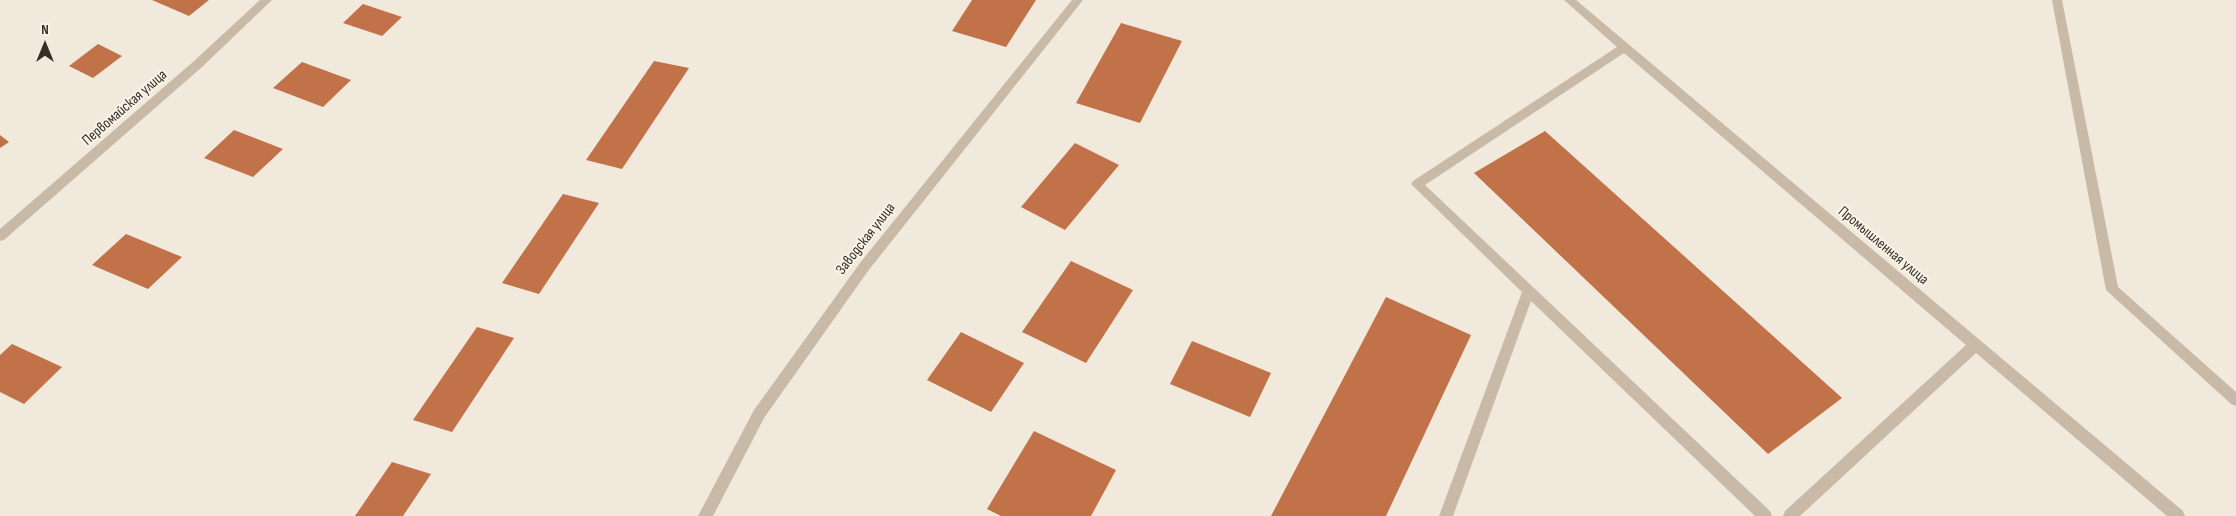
<!DOCTYPE html>
<meta charset="utf-8">
<style>
body{margin:0}
#map{position:relative;width:2236px;height:516px;overflow:hidden;background:#f1e9db;font-family:"Sofia Sans Condensed",sans-serif}
canvas{display:block}
.north{position:absolute;left:20px;top:20px;width:50px;height:50px;-webkit-text-stroke:4px #f9f3e8;paint-order:stroke;rotate:0deg;font-size:14px;font-weight:700;line-height:20px;text-align:center;color:#362d28}
.north::after{content:'';display:block;margin:auto;width:18px;height:22px;background:#362d28;clip-path:polygon(50% 0,100% 100%,50% 72%,0 100%)}
</style>
<div id="map">
<canvas width="2236" height="516"></canvas>
<div class="north">N</div>
</div>
<script>
const ctx = document.querySelector('canvas').getContext('2d');
ctx.lineJoin = 'round';
function paint(path, color) {
  ctx.fillStyle = color;
  ctx.fill(path, 'evenodd');
}
function write(font, color, halo, rows, align = 'center') {
  ctx.font = font + ' "Sofia Sans Condensed",sans-serif';
  ctx.lineWidth = 4;
  ctx.setLineDash([]);
  ctx.textBaseline = 'middle';
  ctx.strokeStyle = halo;
  ctx.fillStyle = color;
  for (const [text, x, y, turn = 0] of rows) {
    ctx.save();
    ctx.translate(x, y);
    ctx.rotate((+turn || 0) * Math.PI / 180);
    ctx.textAlign = isNaN(turn) ? turn : align;
    if (halo) ctx.strokeText(text, 0, 0);
    ctx.fillText(text, 0, 0);
    ctx.restore();
  }
}
const building = new Path2D(`
 M152,0H209L189,16Z
 M972,0H1036L1006,47L952,31Z
 M363,4L402,17L382,36L343,23Z
 M1121,23L1182,41L1140,123L1076,103Z
 M98,44L122,56L93,78L69,66Z
 M654,61L689,68L622,169L586,160Z
 M302,62L351,80L323,107L273,88Z
 M234,130L283,149L253,177L204,158Z
 M1545,131L1842,398L1768,454L1474,173Z
 M0,135L9,142L0,148Z
 M1075,143L1119,165L1065,230L1021,207Z
 M563,194L599,203L539,294L502,283Z
 M126,234L182,257L148,289L92,265Z
 M1071,261L1133,290L1086,363L1022,332Z
 M1386,297L1471,335L1386,516H1271Z
 M477,327L514,338L452,432L413,420Z
 M961,332L1024,363L991,412L927,380Z
 M1192,341L1271,373L1250,417L1170,384Z
 M12,344L62,367L24,404L0,392V355Z
 M1034,431L1116,470L1091,516H1001L987,509Z
 M392,462L431,474L403,516H355Z`);
const minor = new Path2D(`
 M260,0H272L202,67L4,240L0,241V229L194,61Z
 M1072,0H1083L868,271L764,418L713,516H698L754,410L860,263Z
 M1564,0H1576L2183,511L2185,516H2167L1976,353L1800,516H1783L1785,511L1966,345L1624,53L1425,185L1770,511L1772,516H1755L1531,301L1453,516H1439L1522,292L1411,184L1413,181L1617,47Z
 M2052,0H2062L2118,287L2236,392V406L2231,404L2106,290Z`);
const streetNames = [
 ["Первомайская улица",125,108,-41],
 ["Заводская улица",866,239,-52],
 ["Промышленная улица",1883,246,40]
];
paint(building, '#c27248');
paint(minor, '#c9baa8');
write('15px', '#362d28', '#f9f3e8', streetNames);
</script>
